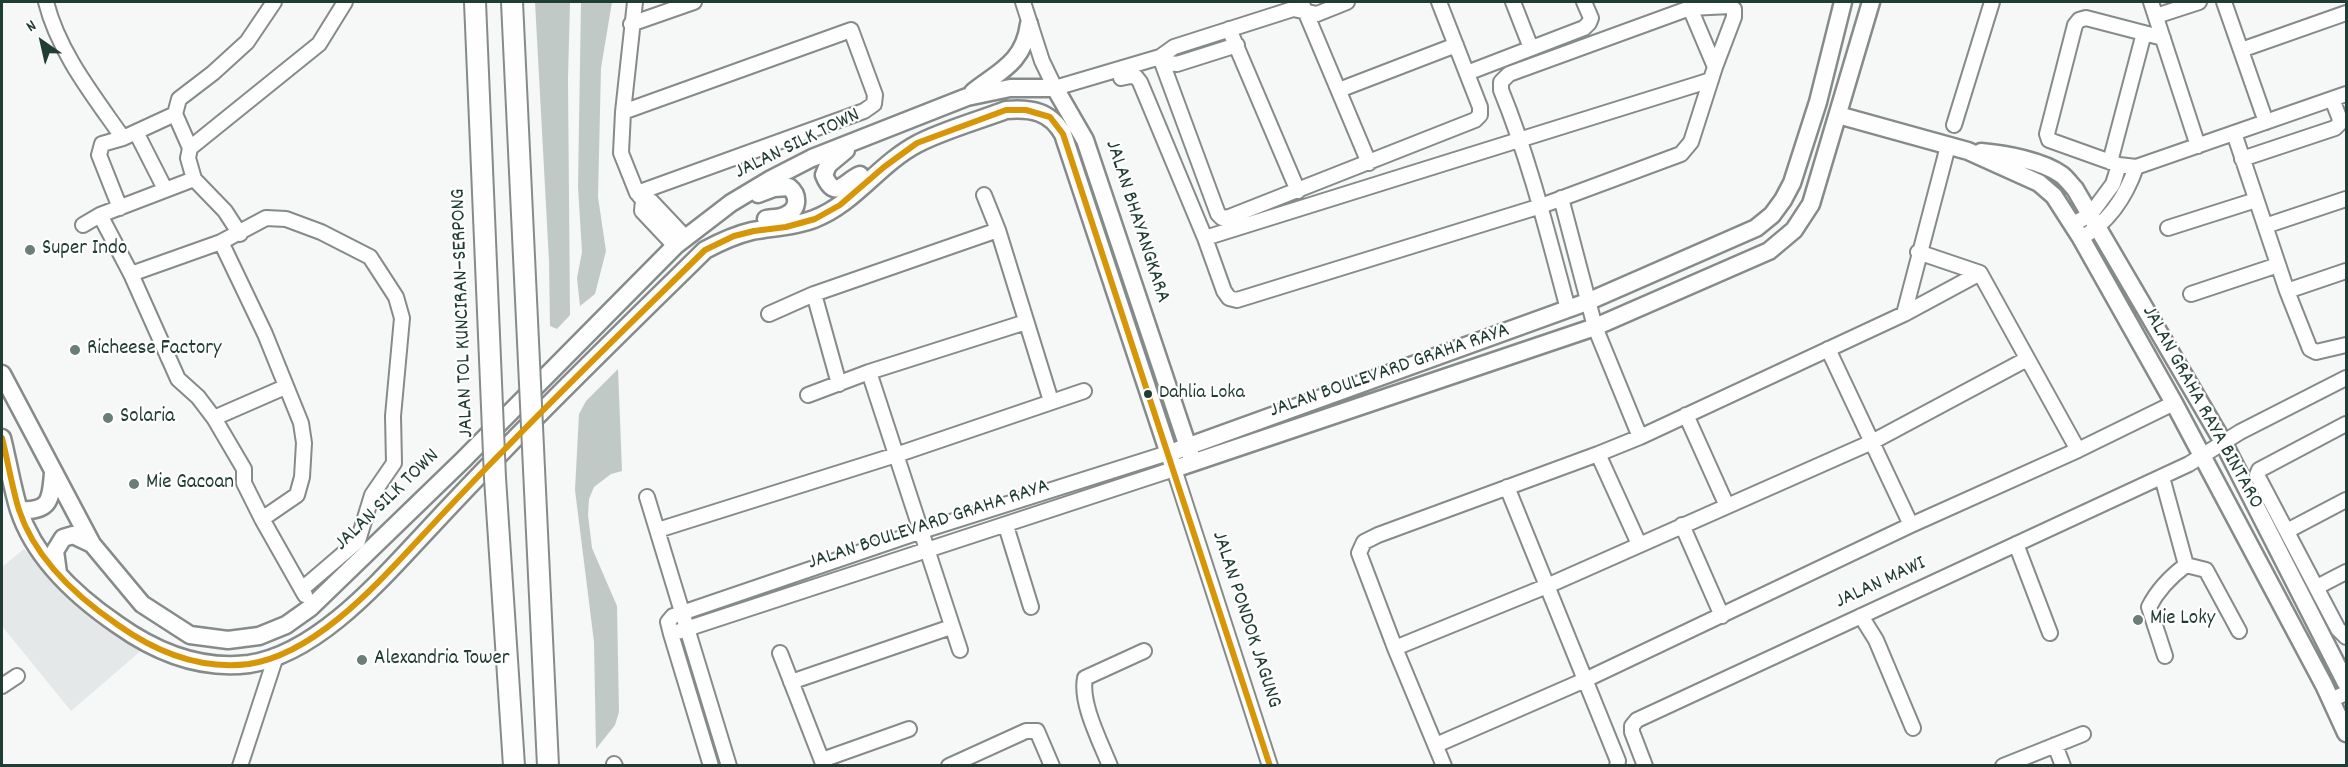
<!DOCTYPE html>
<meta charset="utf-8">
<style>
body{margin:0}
#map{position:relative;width:2348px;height:767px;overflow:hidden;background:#f6f7f7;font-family:Dekko,sans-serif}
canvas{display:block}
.frame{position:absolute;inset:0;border:3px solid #1f3d34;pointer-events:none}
.north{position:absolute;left:12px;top:12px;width:60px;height:60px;-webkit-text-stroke:4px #fff;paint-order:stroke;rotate:326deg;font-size:16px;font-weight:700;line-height:24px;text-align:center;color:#1f3d34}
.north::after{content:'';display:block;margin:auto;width:21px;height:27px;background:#1f3d34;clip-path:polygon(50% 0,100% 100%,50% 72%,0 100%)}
</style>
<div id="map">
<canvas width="2348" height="767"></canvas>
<div class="frame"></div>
<div class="north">N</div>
</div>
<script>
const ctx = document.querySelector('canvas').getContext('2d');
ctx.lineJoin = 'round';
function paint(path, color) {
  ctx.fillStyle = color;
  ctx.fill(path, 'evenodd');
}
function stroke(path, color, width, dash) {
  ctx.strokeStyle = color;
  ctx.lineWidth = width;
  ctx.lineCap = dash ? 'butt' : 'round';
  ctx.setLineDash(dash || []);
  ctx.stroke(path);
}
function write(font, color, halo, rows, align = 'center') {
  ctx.font = font + ' Dekko,sans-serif';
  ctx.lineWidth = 4.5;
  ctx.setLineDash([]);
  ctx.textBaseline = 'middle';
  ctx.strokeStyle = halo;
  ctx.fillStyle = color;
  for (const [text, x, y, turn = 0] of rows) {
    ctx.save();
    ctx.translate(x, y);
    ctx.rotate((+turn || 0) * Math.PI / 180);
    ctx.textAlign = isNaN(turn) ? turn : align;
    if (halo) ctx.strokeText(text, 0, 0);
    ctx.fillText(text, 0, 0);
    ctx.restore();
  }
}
const built = new Path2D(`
 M24,549L83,607L143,649L71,711L2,626V567Z`);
const water = new Path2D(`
 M535,2H570L568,79L570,315L557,329L550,326L549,261Z
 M581,2H612L601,68L598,197L606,251L595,294L580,306L577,278L582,252L578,187Z
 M618,369L622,471L611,474L594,487L589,499L588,515L592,548L617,606L619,712L615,725L596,749L594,642L575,490L579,414L586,401Z`);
const minor = new Path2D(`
 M46,2C59,53 93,95 123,138
 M635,2L623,112L621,153L637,193L643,200L651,201L685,237
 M1023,2L1042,61L1055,88L1160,57L1174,47L1293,9L1317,14L1347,2
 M1513,2L1531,48
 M2151,2L2198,146
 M2224,2L2266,122
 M1303,6L1369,163
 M1690,8L1715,67
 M2156,16L2199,2
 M631,24L694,2
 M1229,29L1298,191
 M2163,38L2086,18L2079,20L2075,25L2047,134L2049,140L2119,165L2136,167L2346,94
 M2241,50L2346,13
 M1160,57L1218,214L1222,218L1229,217L1475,120L1480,115V107L1439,2
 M1162,62L1177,64L1237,45
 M1467,73L1584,28L1589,23L1591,18L1584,2
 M1121,78L1131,76L1136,77L1140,82L1205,238L1224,291L1229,298L1237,300L1541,206L1681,154L1691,142L1715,67L1734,17V9L1730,6L1690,8L1509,74L1501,82V90C1530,161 1548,235 1568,309
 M1339,90L1456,45
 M623,112L851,30L875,95L874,104L864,111L637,193
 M1954,125L1992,2
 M136,132L165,189
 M2234,133L2287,291L2310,349L2316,352L2346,345
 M190,148L175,114L179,99L213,73L247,42L274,2
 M2242,159L2335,128L2341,122L2332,99
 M2110,162L2144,33
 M984,195L998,230L1051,401
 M1561,198L1595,327L1640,437
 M643,200L642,211L675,246
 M120,208L99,155L102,144L123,138L175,114
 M100,215L131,274L178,379L198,397L214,418L244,469V483L262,519L305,595
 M2073,224L2090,215L2113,184L2119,165
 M83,225L100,215L194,179
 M2265,226L2346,199
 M2168,228L2256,200
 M240,234L225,211L194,179L188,158L190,148L319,44L345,2
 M1205,238L1711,80
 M2081,238C2108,223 2126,196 2136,167
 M221,242L265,334L301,423L304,443L302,477L297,495L262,519
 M1918,252L1980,273L2078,450
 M131,274L221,242L266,218L286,219L321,232L370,257L396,297L402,318L393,416L394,463L372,495L358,541L302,589
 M2287,291L2346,271
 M814,294L839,384
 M2191,294L2278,265
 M769,314L814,294L998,230
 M1904,314L1948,146
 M1828,349L1911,525
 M869,372L960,650
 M808,395L869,372L1026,322
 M1686,415L1727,506
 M214,418L285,387
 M2346,424L2259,470L2257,475L2338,629L2346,637
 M1598,454L1639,544
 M2162,477L2186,565L2206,570L2239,631
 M1507,487L1618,761L1617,766
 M647,497L729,766
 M1682,525L1722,616
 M1006,526L1031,607
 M658,530L896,455L1084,391
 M2287,531L2346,500
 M2016,544L2050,633
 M2317,587L2346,572
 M1861,616L1876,640L1913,728
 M671,634L1174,469L1270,766
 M1395,648L1547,586L1872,442L2027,359
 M780,653L824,766
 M2165,656L2149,607C2158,589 2170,577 2186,565
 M791,682L951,627
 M2,686L17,676
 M2331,700L2346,693
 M1436,745L1585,680L1911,525L2078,450L2174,403
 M2055,745L2063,766
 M822,760L909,729
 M614,764L615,766
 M240,766L276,656
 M711,766L671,634L668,622L673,616L922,531L1168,453
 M949,766L1026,731H1037L1052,766
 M1110,766C1100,741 1080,703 1085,678L1144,651
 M1444,766L1395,648L1359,553L1364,542L1378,535L1598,454L1640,437L1904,314L1980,273
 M1645,766L1632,732V726L1637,720L2189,464L2240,432L2346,378
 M2003,766L2083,734`);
const major = new Path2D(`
 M973,92C1000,71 1024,62 1029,24
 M1838,115L1968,151L2039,183L2054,196L2081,238L2174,403L2324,685L2346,733
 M846,150L828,165L824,175C835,202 845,181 860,175
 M1981,152C2005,154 2043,161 2062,175C2067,179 2071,185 2075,189L2223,442L2346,683
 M758,194L774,188L789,187C799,195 799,209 786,215C781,218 772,218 766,219
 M2,374L92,544L142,604L190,635L228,640L259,636L286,625L310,608L463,460L675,246L731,203L771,179L812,158L967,97L1010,88H1055L1085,140L1193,462
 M2,438C8,462 12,487 19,510C35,559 77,597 118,625C156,652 201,670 249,664C316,654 378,583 422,536C449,507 476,478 504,450C570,382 638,316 705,250C720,242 735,235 752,231C772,227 794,227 814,219C854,204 879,164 917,144C941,131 980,120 1006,110C1031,108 1050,111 1063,134L1174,469L1595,327L1769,251L1794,230L1811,204L1871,2
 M1178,450L1587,302L1756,228L1772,215L1783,200L1792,183L1818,102L1843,2
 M19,510C50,512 51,500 53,473
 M58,573L55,551L63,538L73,535L92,544`);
const highwayBridge = new Path2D(`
 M475,2L495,478L514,766
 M512,2L548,766`);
const bus1 = new Path2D(`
 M2,438C8,462 12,487 19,510C35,559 77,597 118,625C156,652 201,670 249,664C316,654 378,583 422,536C449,507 476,478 504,450C570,382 638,316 705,250L734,236L754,231L786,227L815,219L840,205L884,167L917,143L1006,110H1026L1050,117L1063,134L1270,766`);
const markers = [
 [30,250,6,"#6a7e78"],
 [75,350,6,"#6a7e78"],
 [1148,394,5,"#1f3d34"],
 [108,418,6,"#6a7e78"],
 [134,484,6,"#6a7e78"],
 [2138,620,6,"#6a7e78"],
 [362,660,6,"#6a7e78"]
];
const busNames = [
 ["Dahlia Loka",1159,394]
];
const streetNames = [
 ["JALAN SILK TOWN",798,145,-26],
 ["JALAN BHAYANGKARA",1136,222,72],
 ["JALAN TOL KUNCIRAN–SERPONG",464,313,-92],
 ["JALAN BOULEVARD GRAHA RAYA",1390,372,-19],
 ["JALAN GRAHA RAYA BINTARO",2201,408,61],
 ["JALAN SILK TOWN",388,501,-44],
 ["JALAN BOULEVARD GRAHA RAYA",929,526,-18],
 ["JALAN MAWI",1881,584,-25],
 ["JALAN PONDOK JAGUNG",1245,620,72]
];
const poiNames = [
 ["Super Indo",42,250],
 ["Richeese Factory",87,350],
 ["Solaria",120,418],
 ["Mie Gacoan",146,484],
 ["Mie Loky",2150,620],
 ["Alexandria Tower",374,660]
];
paint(built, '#e5e8e8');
paint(water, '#c1c9c6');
stroke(minor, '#858b8a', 18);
stroke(major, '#858b8a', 21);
stroke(minor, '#fefefe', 14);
stroke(major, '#fefefe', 16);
stroke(highwayBridge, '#858b8a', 24, []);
stroke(highwayBridge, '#fefefe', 20);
stroke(bus1, '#d79608', 6);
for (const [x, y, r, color] of markers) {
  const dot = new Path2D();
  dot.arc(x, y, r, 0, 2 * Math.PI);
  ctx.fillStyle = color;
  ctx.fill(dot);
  stroke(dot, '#fff', 2);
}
write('20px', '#1f3d34', '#fff', busNames, 'left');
write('21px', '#1f3d34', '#fff', streetNames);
write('21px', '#1f3d34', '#fff', poiNames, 'left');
</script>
